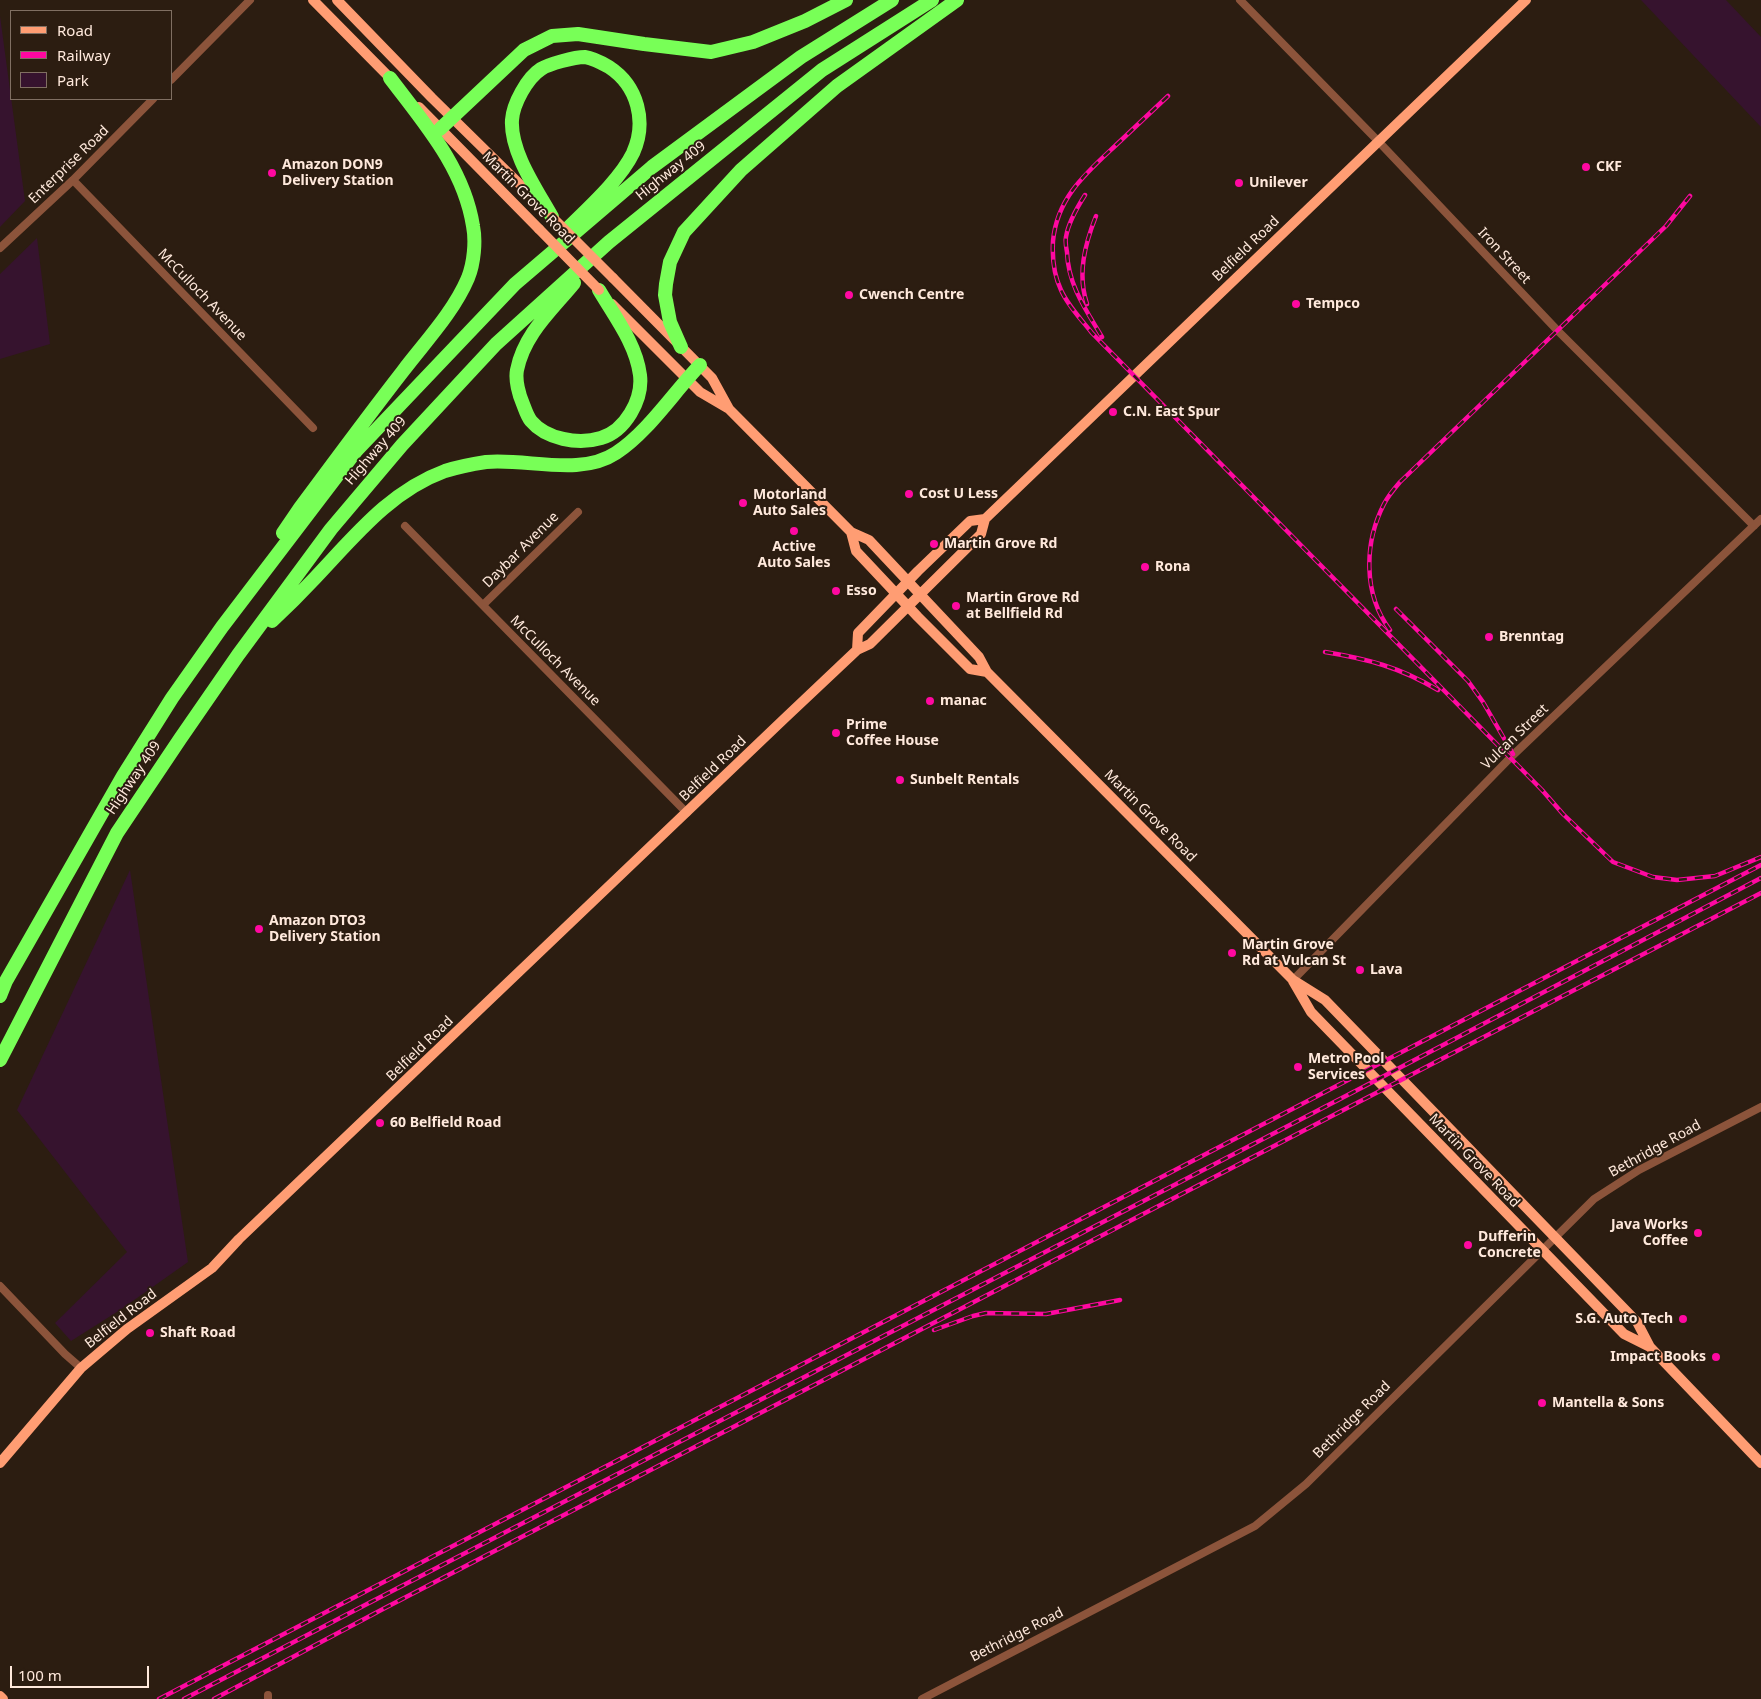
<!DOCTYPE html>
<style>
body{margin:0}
#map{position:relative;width:1761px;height:1699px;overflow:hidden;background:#2c1d11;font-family:"Noto Sans",sans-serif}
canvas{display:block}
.legend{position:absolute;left:10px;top:10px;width:162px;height:90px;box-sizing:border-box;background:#2c1d11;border:1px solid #806f62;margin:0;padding:6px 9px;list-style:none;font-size:15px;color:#ffe9dc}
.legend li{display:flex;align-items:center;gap:10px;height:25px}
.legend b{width:25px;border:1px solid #806f62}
.scale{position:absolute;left:10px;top:1666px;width:139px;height:22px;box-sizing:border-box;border:2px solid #ffe9dc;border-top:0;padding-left:6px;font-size:15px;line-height:18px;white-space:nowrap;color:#ffe9dc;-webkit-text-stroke:4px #2c1d11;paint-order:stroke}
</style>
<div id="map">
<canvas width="1761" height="1699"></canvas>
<ul class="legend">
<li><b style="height:6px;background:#ff9d73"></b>Road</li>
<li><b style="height:6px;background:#ff08a1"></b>Railway</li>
<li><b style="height:14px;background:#36132e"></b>Park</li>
</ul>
<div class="scale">100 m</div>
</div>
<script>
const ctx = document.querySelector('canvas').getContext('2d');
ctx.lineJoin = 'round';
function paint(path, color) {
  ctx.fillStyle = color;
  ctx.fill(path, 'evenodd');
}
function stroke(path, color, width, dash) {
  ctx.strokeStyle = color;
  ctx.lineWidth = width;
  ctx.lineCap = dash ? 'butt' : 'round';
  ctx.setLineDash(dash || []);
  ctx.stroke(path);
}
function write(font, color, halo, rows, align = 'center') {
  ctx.font = font + ' "Noto Sans",sans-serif';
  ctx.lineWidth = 4;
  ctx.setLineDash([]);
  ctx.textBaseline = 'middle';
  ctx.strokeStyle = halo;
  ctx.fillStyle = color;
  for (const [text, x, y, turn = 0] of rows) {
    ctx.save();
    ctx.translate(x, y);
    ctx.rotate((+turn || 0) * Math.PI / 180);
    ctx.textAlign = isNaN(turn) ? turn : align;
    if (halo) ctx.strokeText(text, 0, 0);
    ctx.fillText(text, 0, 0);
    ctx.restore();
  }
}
const green = new Path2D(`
 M1641,0H1726L1761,37V127Z
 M0,16L25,201L0,227Z
 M37,238L50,344L0,359V274Z
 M130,870L188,1262L120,1310L71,1341L55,1323L127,1252L17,1110Z`);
const minor = new Path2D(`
 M1240,0L1378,141L1557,330L1754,526
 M171,80L250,0
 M73,180L313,428
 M0,248L73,180L153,99
 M405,526L687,813
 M483,605L578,512
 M1293,980L1510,758L1761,519
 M0,1286L65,1354L81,1368
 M268,1695V1699
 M922,1699L1255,1526L1306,1484L1594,1199L1639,1170L1761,1107`);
const secondary = new Path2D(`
 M313,0L395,83
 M337,0L432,98L543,207
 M419,107L539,229
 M613,278L712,378L729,409L851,532L869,540L979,657L987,672L1293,980L1325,1000L1637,1322L1650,1347L1761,1463
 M612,304L700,392L729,409
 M851,532L856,551L918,617L970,669L987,672
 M857,650L858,633L918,571L970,521L985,519
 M1293,981L1311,1012L1624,1334L1650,1347
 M0,1463L81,1368L127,1329L212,1268L239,1239L785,718L857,650L870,644L981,534L985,519L1526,0
 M0,1696L3,1699`);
const motorway = new Path2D(`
 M440,129L524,50L552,36L578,34L644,44L711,52L753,42L805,21L846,0
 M552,217C537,190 510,152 512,120C513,104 527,78 541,69C549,64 574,57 585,57C593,58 602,63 609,67C638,86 647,122 633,153C620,180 587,209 566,230
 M574,283C552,310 524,334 517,370C515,380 519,395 523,404C525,409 527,416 531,421C546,439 578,445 601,438C625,431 643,400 640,375C636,344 615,317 599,290
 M681,347L670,322L665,295L666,284L670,262L684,232L741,170L837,86L957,0
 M283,533L300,508C334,462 368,416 403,371C425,342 453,313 468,278C474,263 476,241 473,226C464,168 424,123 390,78
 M272,621C287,607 301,593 315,578C354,537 390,491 445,471C458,467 473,464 486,462C527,458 580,477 616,453C648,432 673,393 700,365
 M0,996L6,981L123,776L172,698L222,627L356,451L515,284L652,167L801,57L892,0
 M0,1060L117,833L180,739L238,655L331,529L402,445L496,344L609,242L822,70L932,0`);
const rail = new Path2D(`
 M1168,96C1150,113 1133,129 1115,146C1085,174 1057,198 1053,241C1052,258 1054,275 1061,290C1068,306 1081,319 1092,333L1542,790L1563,814L1613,862L1653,877L1677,880L1715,876L1761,857
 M1085,195C1078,206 1068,224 1066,237C1065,242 1066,247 1067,252C1068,285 1086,310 1102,337
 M1087,304C1077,274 1085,244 1096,216
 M1396,609L1468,681L1483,702L1513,754
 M1390,630C1363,594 1364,543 1384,504C1388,496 1394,489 1400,482L1666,226L1690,196
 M1325,652C1368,659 1399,667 1438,690
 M934,1330L973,1316L986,1313L1046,1314L1120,1300
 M159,1699L1761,865
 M184,1699L1365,1086L1761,878
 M214,1699L383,1609L1761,893`);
const secondaryBridge = new Path2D(`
 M552,217L613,278
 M539,229L599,290`);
const markers = [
 [1586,167,5,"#ff08a1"],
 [272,173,5,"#ff08a1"],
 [1239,183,5,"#ff08a1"],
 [849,295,5,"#ff08a1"],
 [1296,304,5,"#ff08a1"],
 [1113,412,5,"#ff08a1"],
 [909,494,5,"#ff08a1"],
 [743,503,5,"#ff08a1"],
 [794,531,5,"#ff08a1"],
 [934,544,5,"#ff08a1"],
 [1145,567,5,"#ff08a1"],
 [836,591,5,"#ff08a1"],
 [956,606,5,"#ff08a1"],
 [1489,637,5,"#ff08a1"],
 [930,701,5,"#ff08a1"],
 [836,733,5,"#ff08a1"],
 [900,780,5,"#ff08a1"],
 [259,929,5,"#ff08a1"],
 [1232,953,5,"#ff08a1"],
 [1360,970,5,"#ff08a1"],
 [1298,1067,5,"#ff08a1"],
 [380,1123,5,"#ff08a1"],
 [1698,1233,5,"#ff08a1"],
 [1468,1245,5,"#ff08a1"],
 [1683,1319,5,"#ff08a1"],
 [150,1333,5,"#ff08a1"],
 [1716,1357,5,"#ff08a1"],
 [1542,1403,5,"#ff08a1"]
];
const streetNames = [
 ["Enterprise Road",69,165,-44],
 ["Highway 409",671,171,-39],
 ["Martin Grove Road",528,198,45],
 ["Belfield Road",1246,249,-44],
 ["Iron Street",1504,256,47],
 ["McCulloch Avenue",202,295,46],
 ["Highway 409",376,451,-49],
 ["Daybar Avenue",521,550,-45],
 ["McCulloch Avenue",555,661,45],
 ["Vulcan Street",1515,737,-44],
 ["Belfield Road",713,769,-44],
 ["Highway 409",134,778,-56],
 ["Martin Grove Road",1150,816,45],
 ["Belfield Road",420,1049,-44],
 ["Bethridge Road",1655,1149,-29],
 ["Martin Grove Road",1474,1161,46],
 ["Belfield Road",121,1319,-38],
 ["Bethridge Road",1352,1420,-45],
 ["Bethridge Road",1017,1635,-27]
];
const poiNames = [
 ["Amazon DON9",282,165],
 ["Delivery Station",282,181],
 ["CKF",1596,167],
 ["Unilever",1249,183],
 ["Cwench Centre",859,295],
 ["Tempco",1306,304],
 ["C.N. East Spur",1123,412],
 ["Cost U Less",919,494],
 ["Motorland",753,495],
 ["Auto Sales",753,511],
 ["Martin Grove Rd",944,544],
 ["Active",794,547,"center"],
 ["Auto Sales",794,563,"center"],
 ["Rona",1155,567],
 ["Esso",846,591],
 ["Martin Grove Rd",966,598],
 ["at Bellfield Rd",966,614],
 ["Brenntag",1499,637],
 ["manac",940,701],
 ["Prime",846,725],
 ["Coffee House",846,741],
 ["Sunbelt Rentals",910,780],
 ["Amazon DTO3",269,921],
 ["Delivery Station",269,937],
 ["Martin Grove",1242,945],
 ["Rd at Vulcan St",1242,961],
 ["Lava",1370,970],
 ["Metro Pool",1308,1059],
 ["Services",1308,1075],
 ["60 Belfield Road",390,1123],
 ["Java Works",1688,1225,"right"],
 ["Coffee",1688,1241,"right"],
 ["Dufferin",1478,1237],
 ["Concrete",1478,1253],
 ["S.G. Auto Tech",1673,1319,"right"],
 ["Shaft Road",160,1333],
 ["Impact Books",1706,1357,"right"],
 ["Mantella & Sons",1552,1403]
];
paint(green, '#36132e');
stroke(minor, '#8c543b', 8);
stroke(secondary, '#ff9d73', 10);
stroke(motorway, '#78ff57', 14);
stroke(rail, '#ff08a1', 4.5);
stroke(rail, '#2c1d11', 2.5, [8]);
stroke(secondaryBridge, '#ff9d73', 10);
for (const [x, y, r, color] of markers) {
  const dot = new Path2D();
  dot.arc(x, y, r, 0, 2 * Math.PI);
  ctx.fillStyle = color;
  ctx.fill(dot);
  stroke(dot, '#2c1d11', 2);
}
write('14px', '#ffe9dc', '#2c1d11', streetNames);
write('bold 14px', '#ffe9dc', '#2c1d11', poiNames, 'left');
</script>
